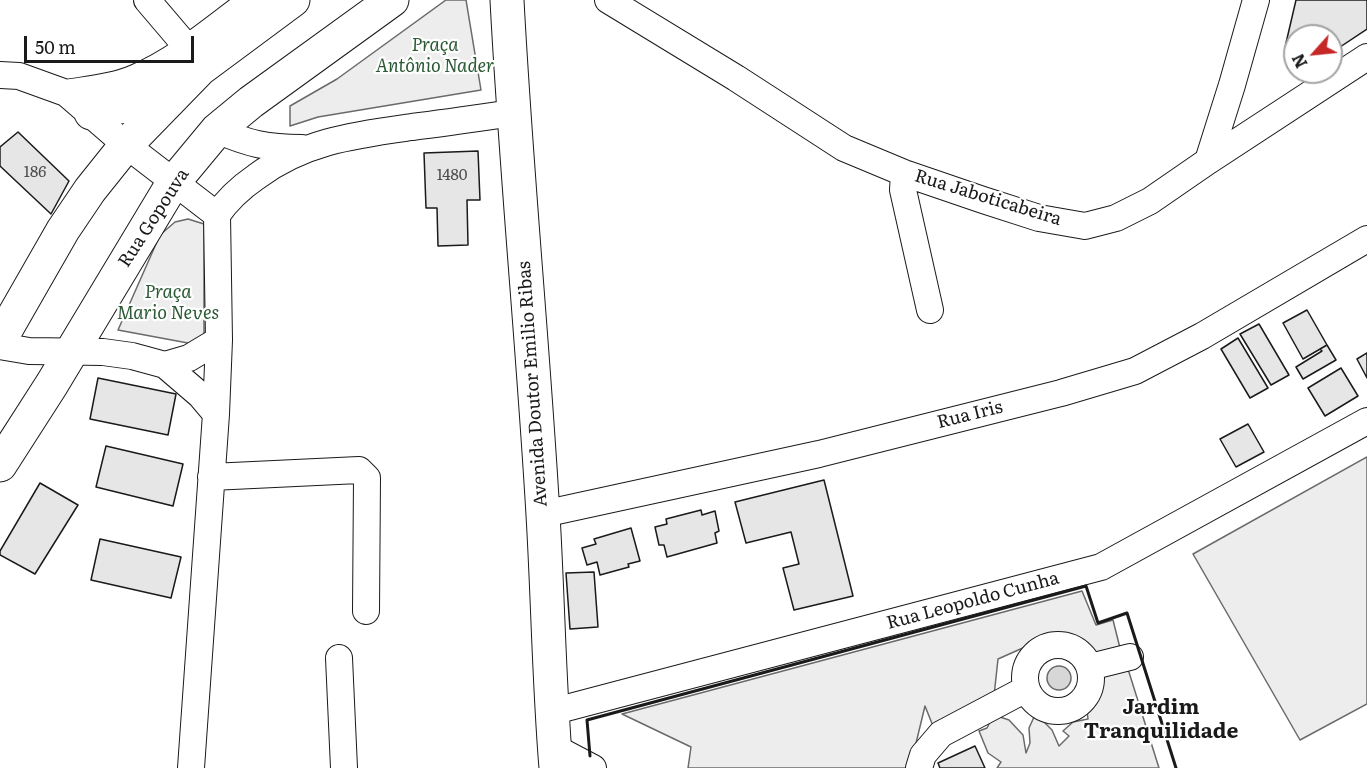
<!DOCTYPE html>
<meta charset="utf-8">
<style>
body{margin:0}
#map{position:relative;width:1367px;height:768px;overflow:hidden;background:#fff;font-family:Literata,serif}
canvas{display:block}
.north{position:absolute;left:1283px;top:24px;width:60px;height:60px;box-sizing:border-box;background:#fff;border:2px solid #a3a3a3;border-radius:50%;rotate:243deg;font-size:16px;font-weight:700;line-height:24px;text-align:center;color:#1a1a1a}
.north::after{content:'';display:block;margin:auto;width:21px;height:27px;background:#c62828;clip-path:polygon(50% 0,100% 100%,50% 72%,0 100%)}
.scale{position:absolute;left:24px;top:36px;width:170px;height:27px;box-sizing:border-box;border:3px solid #1a1a1a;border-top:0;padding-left:8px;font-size:18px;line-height:21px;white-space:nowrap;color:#1a1a1a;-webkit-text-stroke:4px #fff;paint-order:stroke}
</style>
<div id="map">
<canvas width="1367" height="768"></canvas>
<div class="north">N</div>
<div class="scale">50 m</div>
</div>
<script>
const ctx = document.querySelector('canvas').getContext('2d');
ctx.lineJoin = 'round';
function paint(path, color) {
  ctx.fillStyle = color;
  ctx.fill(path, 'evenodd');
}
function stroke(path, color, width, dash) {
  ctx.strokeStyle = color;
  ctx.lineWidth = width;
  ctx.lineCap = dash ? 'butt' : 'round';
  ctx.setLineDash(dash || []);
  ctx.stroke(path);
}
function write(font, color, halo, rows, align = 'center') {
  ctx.font = font + ' Literata,serif';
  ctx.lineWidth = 4.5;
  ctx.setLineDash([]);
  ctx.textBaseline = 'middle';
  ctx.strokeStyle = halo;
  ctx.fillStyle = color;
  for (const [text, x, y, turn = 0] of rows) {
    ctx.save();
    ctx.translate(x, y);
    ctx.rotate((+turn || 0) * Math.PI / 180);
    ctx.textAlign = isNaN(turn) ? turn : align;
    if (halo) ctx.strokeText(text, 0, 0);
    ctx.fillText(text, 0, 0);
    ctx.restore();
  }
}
const built = new Path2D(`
 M446,0H466L481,90L318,117L290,126V106L337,79Z
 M188,219L204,224V346L118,330L160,235L175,222Z
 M1367,457V704L1300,740L1193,554Z
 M1082,591L1096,625L1113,620L1121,652L1092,659L1079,646L1059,639L1034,643L998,659L994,696L935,731L925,706L910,768H688L691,747L622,714Z
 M1128,669L1159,768H997L1001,762L988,753L979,731L987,728L991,720L1000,717L1009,720L1023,735L1026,753L1030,743L1029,728L1034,717L1044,722L1052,730L1059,746L1069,736L1063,731L1073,722L1088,719L1086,703L1098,676Z`);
const water = new Path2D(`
 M1047 678a12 12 0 1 1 24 0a12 12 0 1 1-24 0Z`);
const building = new Path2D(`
 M1296,0H1367V29L1331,53V36H1295V48L1286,43Z
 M18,132L69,181L51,214L0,166V147Z
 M478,151L480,200H467L468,245L438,246L437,208H426L424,153Z
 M1307,310L1327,345L1303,359L1283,323Z
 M1259,324L1289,375L1271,385L1240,334Z
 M1238,338L1268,388L1250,398L1221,349Z
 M1327,345L1336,360L1303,379L1296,367L1322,351L1320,349Z
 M1367,353V378L1357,359Z
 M1341,368L1358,396L1325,416L1308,388Z
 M98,378L176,394L168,435L90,419Z
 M1248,424L1264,452L1236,467L1220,439Z
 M106,446L183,464L173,506L96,487Z
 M824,480L853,596L794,610L783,568L799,564L791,532L746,543L735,502Z
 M40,483L78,505L35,574L0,555V551Z
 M701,510L702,515L715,511L719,531L715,533L717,543L667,557L664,545H659L655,527L667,524L666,519Z
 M631,528L640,561L628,564L629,567L600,575L597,562L587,565L582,548L596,544L594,539Z
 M100,539L181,557L171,598L91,580Z
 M594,572L598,627L570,629L566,573Z
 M975,746L985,768H940L938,763Z`);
const minor = new Path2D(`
 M147,0L187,47
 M608,0L736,78L844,148L904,173L983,200L1039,218L1085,226L1116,218L1150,201L1208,161L1367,57
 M0,75L19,76L66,93L126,145L217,215
 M66,93C90,89 115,87 137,77C179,59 216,26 252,0
 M217,130C249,144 267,148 302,148
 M1208,161L1232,85L1256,0
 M904,173L903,190L930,310
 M217,215C228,199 240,188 256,177C304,141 355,135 412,127C446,123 479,118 513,113
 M0,346L29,351L103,352L132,356L165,365L200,395L216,414
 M165,365L189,358L219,340
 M211,477L359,470L367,478L366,611
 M543,514L819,454L1061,393L1135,371L1202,336L1367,239
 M1025 678a33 33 0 1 1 66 0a33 33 0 1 1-66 0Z
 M339,658L344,768
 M1090,667L1130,657
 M551,712L1101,567L1367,421
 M555,748L593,768
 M191,768L216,414L219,340L217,215
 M919,768L923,755L941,734L1026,689`);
const major = new Path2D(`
 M507,0C516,172 533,343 543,515C548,599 549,684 556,768
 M91,113C121,108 148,101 175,88
 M0,340L63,230L90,190L126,145L200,69L293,0
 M0,465L52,384L173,183L217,130L251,102L392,0`);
const wall = new Path2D(`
 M590,756L587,720L1086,586L1098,623L1127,613L1176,768`);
const numberNames = [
 ["186",35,173],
 ["1480",452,176]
];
const parkNames = [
 ["Praça",435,46],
 ["Antônio Nader",435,67],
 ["Praça",168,293],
 ["Mario Neves",168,314]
];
const streetNames = [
 ["Rua Jaboticabeira",988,198,17],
 ["Rua Gopouva",154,218,-57],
 ["Avenida Doutor Emilio Ribas",533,384,-94],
 ["Rua Iris",970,415,-14],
 ["Rua Leopoldo Cunha",973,601,-15]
];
const quarterNames = [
 ["Jardim",1161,708],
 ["Tranquilidade",1161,732]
];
paint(built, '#ededed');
stroke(built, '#6a6a6a', 1.5);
paint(water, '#d7d7d7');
stroke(water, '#6a6a6a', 1.5);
paint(building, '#e6e6e6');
stroke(building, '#1a1a1a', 1.5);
stroke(minor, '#1a1a1a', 28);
stroke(major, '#1a1a1a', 35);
stroke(minor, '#fff', 26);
stroke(major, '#fff', 33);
stroke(wall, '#1a1a1a', 3);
write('15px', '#4d4d4d', null, numberNames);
write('italic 18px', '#2b5a34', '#fff', parkNames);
write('18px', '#1a1a1a', '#fff', streetNames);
write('bold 21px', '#1a1a1a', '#fff', quarterNames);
</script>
